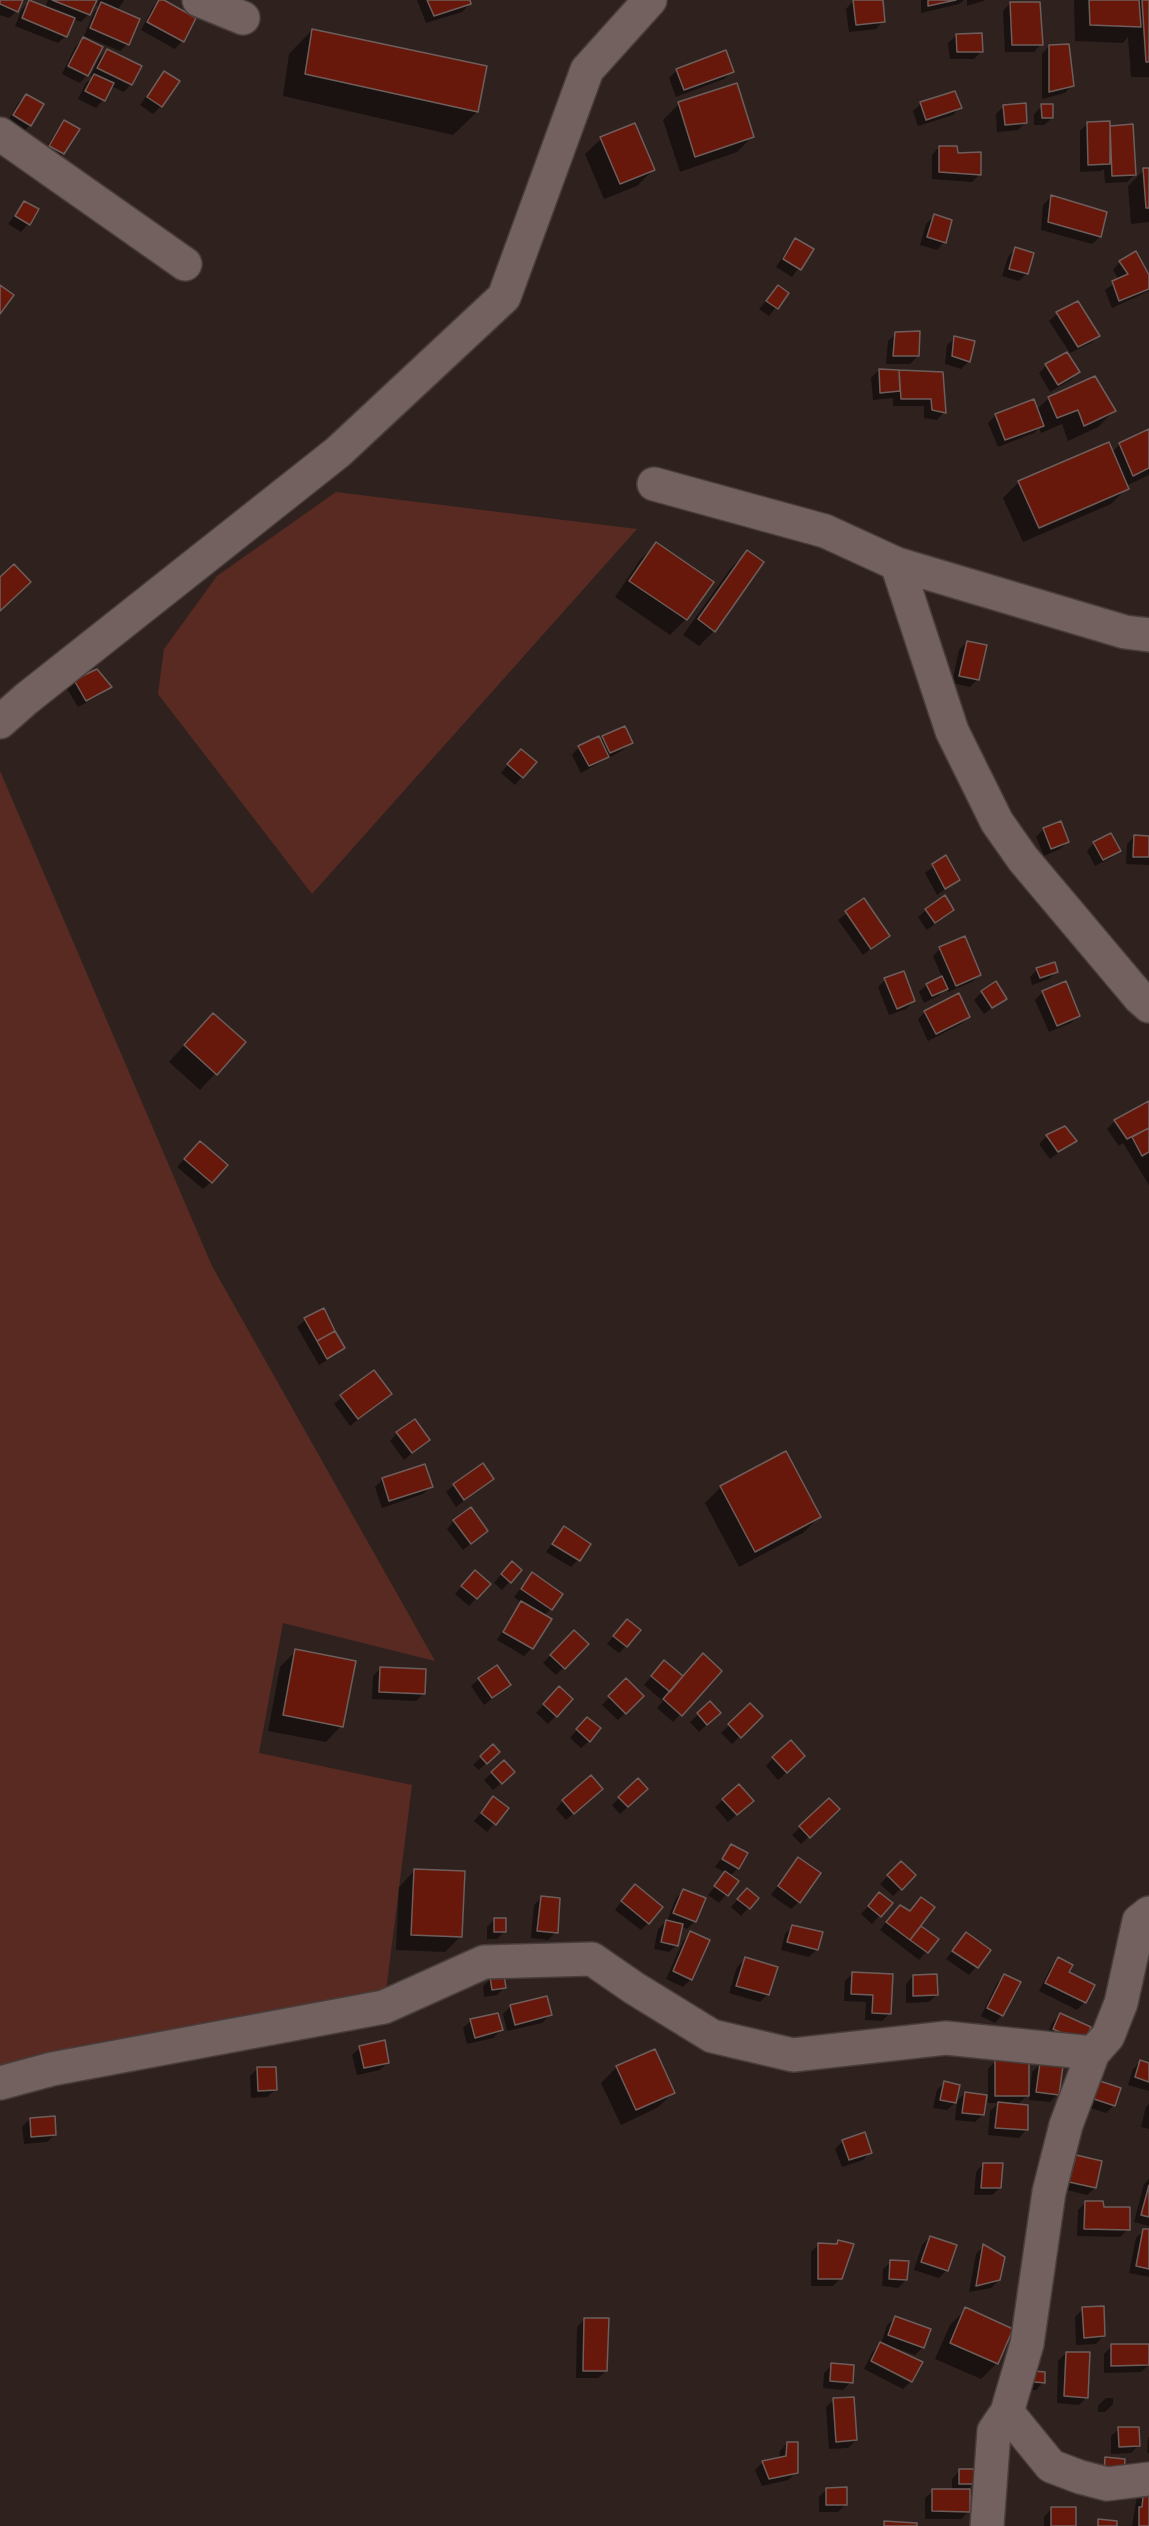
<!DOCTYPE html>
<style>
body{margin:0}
canvas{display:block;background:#2f211e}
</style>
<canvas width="1149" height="2526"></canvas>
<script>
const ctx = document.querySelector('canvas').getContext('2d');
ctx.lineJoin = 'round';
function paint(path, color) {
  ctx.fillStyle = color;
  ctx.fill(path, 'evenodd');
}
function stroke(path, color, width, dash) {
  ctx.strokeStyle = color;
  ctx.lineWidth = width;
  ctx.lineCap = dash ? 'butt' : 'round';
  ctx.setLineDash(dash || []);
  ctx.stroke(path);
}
const green = new Path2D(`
 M336,492L637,529L312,894L158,694L164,649L217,576Z
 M0,771L212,1266L435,1661L283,1623L259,1753L412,1785L384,2007L0,2083Z`);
const shadow = new Path2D(`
 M0,0H21L17,11L9,18L0,15Z
 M48,0H95L89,14L81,22L73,19L66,36L58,43L15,26L22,9L30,1L45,7Z
 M99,0H124L117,11L127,44L120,51L84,36L94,12L99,7L97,6Z
 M161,0L182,41L175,49L141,30L153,7Z
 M417,0H468L470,4L462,12L426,23Z
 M881,0L883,21L876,29L849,32L846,9L853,1Z
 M921,0H964L959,4L921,13Z
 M967,0H986L967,6Z
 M1074,0H1149V77H1131L1128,37L1123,43L1075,41Z
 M1010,3L1041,44L1034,52H1005L1003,11Z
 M312,30L477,112L453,135L283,96L289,54Z
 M956,36L982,51L974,59H950L948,43Z
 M83,39L88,73L91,75L99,58L107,50L131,84L124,92L111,86L103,100L96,108L78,99L86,83L93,77L88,74L80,83L62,74L75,47Z
 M1049,46L1072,85L1065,93L1042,99V54Z
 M677,70L732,71L724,79L676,97L669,78Z
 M164,73L161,106L153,114L140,105Z
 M26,96L30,125L23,132L7,123L18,103Z
 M679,104L753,136L737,152L680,172L663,120Z
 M921,104L960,107L953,115L918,126L913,111Z
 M1042,106L1052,118L1044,125H1034V114Z
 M1003,107L1026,122L1018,130L997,132L996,114Z
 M65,122L63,154L56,161L42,154L57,130Z
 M1088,123L1108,127L1132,126L1135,174L1127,182L1105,183L1104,169L1101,171L1080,172V131Z
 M601,139L653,170L637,186L604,199L585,154Z
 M939,147L957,155L980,174L972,182L932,179V155Z
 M1149,169V222L1131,224L1128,186L1144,170Z
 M1051,197L1100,237L1092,244L1041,230L1043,205Z
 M25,202L28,224L21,232L8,224Z
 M934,216L944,242L937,250L920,245L926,224Z
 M795,240L812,250L792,277L776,267L788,248Z
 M1015,249L1027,273L1019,281L1002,276L1008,257Z
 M1120,262L1149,277V291L1112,308L1105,290L1119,280L1113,270Z
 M778,287L787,293L769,316L759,309Z
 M1078,303L1099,336L1091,343L1070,353L1049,321L1057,314Z
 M896,334L918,356L910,364H886L888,341Z
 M955,338L969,361L961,369L945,364L947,345Z
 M1046,366L1078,372L1071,380L1050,392L1039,373Z
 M879,370L942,374L944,412L937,420L924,418V406H893V398L873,400L871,378Z
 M1049,398L1114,411L1098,427L1068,441L1062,424L1041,433L1039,428L1034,433L998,447L988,423L996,415L1036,410Z
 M1149,431V475L1126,486L1127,488L1111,504L1023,542L1003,498L1019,482L1112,452L1119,445Z
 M656,544L712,582L686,619L670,635L615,597L640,560Z
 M747,552L714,631L699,646L683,635L731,568Z
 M967,642L978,679L970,687L952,683L959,650Z
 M96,671L110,687L102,694L78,707L67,689L74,681Z
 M603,737L631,742L623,750L581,773L572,755L579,747L600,741Z
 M513,758L522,777L515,785L501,773Z
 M1044,829L1068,842L1060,849L1044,856L1036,837Z
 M1135,836L1149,837V865L1126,864L1127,844Z
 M1094,843L1119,850L1111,858L1095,866L1087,851Z
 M946,857L958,880L937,895L925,873Z
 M864,900L888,935L863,955L838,920Z
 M926,910H952L927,930L918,917Z
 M940,949L980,975L972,982L948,992L946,988L938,996L924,1003L919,992L927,985L942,977L933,956Z
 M1037,970L1057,971L1049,979L1032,985L1030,977Z
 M885,980L914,1001L906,1009L889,1015L878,987Z
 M982,992L1005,998L984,1014L974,1000Z
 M1043,992L1079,1015L1071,1023L1049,1032L1035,1000Z
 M925,1012L969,1017L961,1024L928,1041L918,1019Z
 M198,1030L244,1042L200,1090L169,1062Z
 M1149,1102V1185L1123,1143L1119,1146L1107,1129L1115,1121Z
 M1047,1136L1075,1141L1050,1159L1039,1144Z
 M192,1150L211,1182L203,1189L177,1167Z
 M323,1310L343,1348L336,1355L319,1365L297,1327L305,1320Z
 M373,1372L390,1394L350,1426L334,1404Z
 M397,1433L428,1440L404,1460L390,1441Z
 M424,1466L431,1487L423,1494L382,1508L375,1487L382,1480Z
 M492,1479L456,1507L446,1492L454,1485Z
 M721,1487L819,1517L803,1533L739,1567L705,1503Z
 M454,1521L486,1531L463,1550L447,1529Z
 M564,1528L578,1560L571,1567L546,1552Z
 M520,1570L502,1590L494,1583L504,1571Z
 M532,1574L551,1609L543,1616L550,1620L532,1648L524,1656L497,1640L514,1611L522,1603L514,1597Z
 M468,1579L489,1584L469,1606L455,1594Z
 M620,1628L626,1646L619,1653L607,1644Z
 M574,1632L586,1644L556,1675L543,1663Z
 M296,1651L341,1726L326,1742L268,1731L280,1667Z
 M381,1668L423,1694L416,1701L372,1699L373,1676Z
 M657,1670L682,1678L720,1671L673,1722L657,1708L663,1701L644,1685Z
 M479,1679L509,1685L484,1705L471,1686Z
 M626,1680L642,1696L618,1720L602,1705Z
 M560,1688L571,1700L548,1724L536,1713Z
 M710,1704L719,1713L699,1732L690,1722Z
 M750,1705L761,1716L732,1744L721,1733Z
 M580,1726L589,1741L581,1748L570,1738Z
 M493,1746L498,1752L479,1770L473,1765Z
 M773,1758L796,1764L778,1780L766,1766Z
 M492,1773L506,1779L493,1790L484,1780Z
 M593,1796L566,1820L556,1809L563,1801Z
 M639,1796L620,1814L612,1805L619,1798Z
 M494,1798L507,1808L487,1832L474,1821Z
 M723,1800L744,1808L728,1822L715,1807Z
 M829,1800L838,1809L801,1844L792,1835Z
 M731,1845L738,1868L730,1876L737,1881L719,1903L708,1895L726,1873L715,1867Z
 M798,1859L799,1902L791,1909L771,1895Z
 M901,1863L914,1875L893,1896L880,1884Z
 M414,1871L461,1936L445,1952L396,1950L399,1887Z
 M683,1891L695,1921L687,1929L681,1926L677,1945L669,1952L654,1949L658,1929L667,1921L676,1898Z
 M627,1894L648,1923L641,1930L615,1910Z
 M879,1894L891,1903L872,1924L861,1914Z
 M740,1897L757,1898L741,1916L731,1907Z
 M541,1898L556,1932L548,1940L531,1938L534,1905Z
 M909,1913L919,1926L937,1939L919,1960L880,1930L892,1914Z
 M495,1919L504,1932L497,1939H487V1927Z
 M793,1926L817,1949L809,1957L781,1950L785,1934Z
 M691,1933V1979L683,1987L666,1979L683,1941Z
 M966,1934L976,1967L969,1975L946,1959Z
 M745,1959L768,1994L760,2002L729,1993L737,1967Z
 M1059,1959L1067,1972L1093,1986L1084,2003L1077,2010L1039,1991L1051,1967Z
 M853,1973L892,1975L890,2013L882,2021L865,2020L866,2002L844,2001L845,1981Z
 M913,1976L937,1994L929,2002L906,2003V1984Z
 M1004,1976L1002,2015L995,2023L981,2016L997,1983Z
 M491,1979L504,1988L497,1995L484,1997L483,1986Z
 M546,1998L550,2015L542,2023L507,2031L503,2014L510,2007Z
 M1060,2015L1089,2028L1046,2037L1052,2023Z
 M471,2021L501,2030L493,2038L467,2044L463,2028Z
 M360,2048L388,2062L380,2070L357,2075L352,2055Z
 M996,2061L1027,2096L1017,2105L1026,2130L1019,2138L988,2135L990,2111L999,2103H988V2069Z
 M1140,2062L1149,2064V2091L1128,2085L1133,2069Z
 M1040,2064L1058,2094L1050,2102L1029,2100L1032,2072Z
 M617,2067L673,2093L657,2108L621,2125L601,2083Z
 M258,2068L275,2090L267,2097L251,2098L250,2076Z
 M944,2083L955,2103L947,2110L933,2108L937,2090Z
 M1083,2088L1114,2105L1106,2113L1078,2104Z
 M965,2093L983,2115L975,2122L955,2120L957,2101Z
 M1149,2104V2129L1141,2127L1146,2107Z
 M30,2119L55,2134L47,2142L24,2144L22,2127Z
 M843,2141L870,2152L863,2160L842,2167L835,2149Z
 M1076,2156L1095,2188L1087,2195L1063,2189L1069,2164Z
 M983,2164L1000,2188L992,2195H974L976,2172Z
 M1149,2179V2226L1134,2222L1144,2184Z
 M1086,2202L1102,2209L1128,2229L1120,2237L1077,2236L1078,2210Z
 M1144,2230L1149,2231V2277L1129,2273L1136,2238Z
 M930,2237L947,2270L939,2278L914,2270L922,2245Z
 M838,2242L841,2278L833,2286H811V2252L818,2245L835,2246Z
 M983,2246L999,2280L991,2288L969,2292L976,2254Z
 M891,2262L906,2280L898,2288L882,2286L883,2269Z
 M966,2309L997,2363L981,2379L935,2359L950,2325Z
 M1083,2309L1103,2336L1096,2344L1076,2345L1075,2317Z
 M895,2318L923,2347L915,2355L895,2348L911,2381L903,2389L864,2369L873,2351L881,2344L887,2325Z
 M585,2319L606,2371L598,2378H576L577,2327Z
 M1112,2346L1149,2365L1141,2372L1104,2373V2354Z
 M1066,2353L1087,2397L1079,2405L1057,2403L1058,2361Z
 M832,2365L851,2382L843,2390L823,2388L824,2373Z
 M1035,2373L1043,2382L1036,2390H1027Z
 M1106,2398H1113V2404L1105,2412H1098V2406Z
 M834,2400L856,2440L848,2448L829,2449L826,2407Z
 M1119,2429L1138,2446L1131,2453L1111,2454V2436Z
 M1149,2437V2453H1147L1148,2438Z
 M787,2443L796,2473L788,2480L762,2486L755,2470L763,2462L779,2459L780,2451Z
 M959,2471L973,2484L966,2491L969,2511L961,2519H925V2498L933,2491H952V2479Z
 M827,2489L846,2504L838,2512H819V2497Z
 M1144,2489L1149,2526H1132L1137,2496Z
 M1051,2509L1074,2526H1044V2517Z`);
const building = new Path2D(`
 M0,0H23L18,12L0,4Z
 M29,0L75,18L67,37L22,18Z
 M52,0H97L90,15Z
 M159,0H164L196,18L184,42L147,22Z
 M427,0H470L471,4L434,16Z
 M853,0H883L885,22L856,25Z
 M928,0H956L928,6Z
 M1089,0H1139L1141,27L1090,25Z
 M1142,0H1149V62H1146Z
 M101,2L140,19L129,45L90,28Z
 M1010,2H1040L1043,45H1012Z
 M312,29L487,66L478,112L305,74Z
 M982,33L983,52H957L956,34Z
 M83,37L103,47L88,76L68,66Z
 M1069,44L1074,86L1049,92V45Z
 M107,49L142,66L132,85L97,68Z
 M726,50L734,72L684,90L676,69Z
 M164,71L180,81L162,107L147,97Z
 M94,74L114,83L105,101L85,91Z
 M737,83L754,137L695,157L678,102Z
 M955,91L962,108L926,120L920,102Z
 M26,94L44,104L31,126L13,115Z
 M1026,103L1027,123L1005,125L1003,105Z
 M1041,104H1053V118H1042Z
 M64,120L80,129L64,154L49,146Z
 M1110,121V164L1088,165L1087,122Z
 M635,123L655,170L620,184L600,137Z
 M1133,124L1136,175L1112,176L1110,126Z
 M939,146H957L958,153L981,152V175L939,172Z
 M1143,168H1149V208H1146Z
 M1051,195L1107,212L1101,237L1048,222Z
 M24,201L39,209L30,225L15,216Z
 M934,214L952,220L946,243L927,237Z
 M795,238L814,249L801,270L783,259Z
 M1015,247L1034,253L1028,274L1009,269Z
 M1136,251L1149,275V289L1119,301L1112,281L1128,274L1119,261Z
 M0,285L14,295L0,314Z
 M778,285L789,293L778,309L766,301Z
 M1078,301L1100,336L1078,347L1056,312Z
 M920,331L919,356H893L895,332Z
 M954,336L975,341L970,362L952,356Z
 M1067,352L1080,372L1058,385L1045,364Z
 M879,369L899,370L900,391L880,393Z
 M899,370L943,372L946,413L932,410L931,399H901Z
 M1095,376L1116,411L1084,426L1078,410L1057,418L1048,397Z
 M1034,399L1044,426L1005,440L995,414Z
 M1149,429V468L1133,476L1119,443Z
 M1109,442L1129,489L1039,528L1018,481Z
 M656,542L714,582L687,620L629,581Z
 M747,550L764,562L715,632L698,619Z
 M14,564L31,582L0,611V577Z
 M967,641L987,645L979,680L959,676Z
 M97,669L112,687L86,701L74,680Z
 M625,726L633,743L610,753L602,736Z
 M599,736L609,757L589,766L578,746Z
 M521,749L537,762L523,778L507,764Z
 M1061,821L1069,842L1051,849L1043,828Z
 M1111,833L1121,851L1103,860L1093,842Z
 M1134,835L1149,836V857H1133Z
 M946,855L960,880L945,889L932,864Z
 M945,895L954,910L935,923L925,909Z
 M864,898L890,936L871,949L845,911Z
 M965,936L981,975L956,986L939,947Z
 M1055,962L1058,972L1040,978L1036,968Z
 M904,971L915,1001L897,1009L884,978Z
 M942,976L948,989L932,996L926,984Z
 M996,981L1007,999L992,1008L981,991Z
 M1066,981L1080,1016L1057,1026L1042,991Z
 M959,993L970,1017L936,1034L924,1011Z
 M213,1013L246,1042L217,1075L184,1045Z
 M1149,1101V1128L1127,1139L1114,1120Z
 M1065,1126L1077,1141L1058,1152L1046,1135Z
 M1149,1128V1152L1142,1156L1132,1137Z
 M200,1141L228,1165L212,1183L184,1159Z
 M324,1308L335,1331L317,1341L304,1318Z
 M335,1331L345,1348L327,1359L317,1341Z
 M374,1370L392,1394L358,1419L340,1395Z
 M415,1419L430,1440L412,1453L396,1432Z
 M786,1451L821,1517L755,1552L720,1486Z
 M483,1463L494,1479L464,1500L453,1484Z
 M425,1464L433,1487L389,1501L382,1478Z
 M471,1507L488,1531L471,1544L453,1520Z
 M564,1526L591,1544L580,1561L552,1544Z
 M512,1561L522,1570L511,1583L501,1574Z
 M475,1570L491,1584L477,1599L461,1586Z
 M532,1572L563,1594L552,1610L521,1589Z
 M521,1601L552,1619L533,1649L503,1632Z
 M627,1619L641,1630L627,1647L613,1636Z
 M574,1630L589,1644L565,1669L550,1655Z
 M295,1649L356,1661L343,1727L283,1715Z
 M703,1653L722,1671L682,1716L663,1699Z
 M664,1660L683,1676L670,1692L651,1676Z
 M497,1665L511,1685L492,1698L478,1678Z
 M380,1667L426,1669L425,1694L379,1692Z
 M626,1678L644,1696L626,1714L608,1696Z
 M559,1686L573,1699L557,1717L543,1704Z
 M710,1701L721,1713L707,1725L697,1713Z
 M750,1703L763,1716L741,1738L728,1724Z
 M587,1717L601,1728L590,1742L576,1729Z
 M791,1740L805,1756L787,1773L772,1757Z
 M493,1744L500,1752L487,1764L480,1756Z
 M504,1760L515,1772L502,1784L491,1772Z
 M591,1775L603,1789L574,1814L562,1800Z
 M638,1778L648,1789L628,1807L618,1797Z
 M739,1784L754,1801L737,1815L722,1799Z
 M493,1796L509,1808L496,1825L481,1813Z
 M829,1798L840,1809L810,1838L799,1826Z
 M731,1844L748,1853L739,1869L722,1859Z
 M798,1857L821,1873L800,1903L778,1886Z
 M901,1861L916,1875L902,1890L887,1875Z
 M414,1869L465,1871L462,1937L411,1935Z
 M725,1871L739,1881L728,1896L714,1886Z
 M635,1884L663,1907L649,1924L621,1901Z
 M747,1888L759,1898L750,1909L737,1899Z
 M683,1889L706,1898L696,1922L673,1913Z
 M879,1892L893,1903L881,1917L868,1906Z
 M541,1896L560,1898L558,1933L537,1931Z
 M921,1897L935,1907L910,1940L886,1922L900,1905L910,1911Z
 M494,1918H506V1932H494Z
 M666,1920L683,1924L678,1946L661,1942Z
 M792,1925L823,1932L818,1950L787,1942Z
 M921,1926L939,1939L928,1953L910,1940Z
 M690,1931L710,1940L692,1980L673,1971Z
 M966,1932L991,1950L978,1968L952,1951Z
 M745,1957L778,1967L769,1995L736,1986Z
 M1058,1957L1073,1965L1069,1972L1095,1985L1086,2003L1045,1983Z
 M852,1972L893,1974L891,2014L872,2013L873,1995L851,1994Z
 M937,1974L938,1995L913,1996V1975Z
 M1004,1974L1021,1982L1003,2016L987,2008Z
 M504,1975L506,1988L492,1990L490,1977Z
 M547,1996L552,2015L515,2025L510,2005Z
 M498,2013L503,2030L475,2038L470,2019Z
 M1060,2013L1091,2027L1084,2043L1053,2029Z
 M385,2040L389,2063L364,2068L359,2046Z
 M655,2049L675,2093L636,2110L616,2066Z
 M995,2059L1029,2060V2096H995Z
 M1140,2060L1149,2063V2082L1135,2077Z
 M1040,2063L1063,2066L1059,2095L1036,2092Z
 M257,2067H276L277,2090L258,2091Z
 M1091,2078L1121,2088L1115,2106L1085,2096Z
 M944,2081L960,2085L956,2103L940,2100Z
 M965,2092L987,2095L984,2115L962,2113Z
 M998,2102L1028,2105V2130L995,2128Z
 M55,2116L56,2135L31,2137L30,2118Z
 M865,2132L872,2153L849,2160L842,2140Z
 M1076,2155L1102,2161L1096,2188L1069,2182Z
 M983,2163H1003L1001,2188H981Z
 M1149,2185V2217L1141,2215Z
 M1085,2201H1103L1104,2207H1130V2230L1084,2229Z
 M1143,2229H1149V2269L1136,2266Z
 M930,2236L957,2245L948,2271L921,2262Z
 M838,2240L854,2244L842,2279H818V2243L837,2244Z
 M983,2244L1005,2257L1000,2280L976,2286Z
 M890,2260L909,2261L907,2280L889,2279Z
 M1104,2306L1105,2336L1084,2338L1082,2307Z
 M965,2307L1013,2329L998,2364L950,2343Z
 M895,2316L931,2329L924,2348L888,2335Z
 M584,2318H609L607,2371H583Z
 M880,2342L923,2362L912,2382L871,2361Z
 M1111,2344H1149V2365L1111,2366Z
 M1066,2352H1090L1088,2398L1064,2396Z
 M831,2363L854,2365L853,2383L830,2381Z
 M1034,2371L1045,2372V2383L1034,2382Z
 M854,2397L857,2440L836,2442L833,2398Z
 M1118,2427H1139L1140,2446L1119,2447Z
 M787,2442H798V2473L769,2479L762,2461L786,2456Z
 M1105,2457L1125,2459L1124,2477L1104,2476Z
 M959,2469H974V2484H959Z
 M847,2487V2505H826V2488Z
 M1144,2487L1149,2488V2526H1139V2507H1142Z
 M932,2489H970V2512L932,2511Z
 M1051,2507H1076V2526H1051Z
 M1098,2519L1117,2521V2526H1098Z
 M884,2521L917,2523V2526H884Z`);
const street = new Path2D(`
 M199,0L243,18
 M0,134L185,264
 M654,484L825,531L897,564L1125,632L1149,635
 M897,564L952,731L997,822L1023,859L1140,998L1149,1006
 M0,722L26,699L338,452L504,297L587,70L650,0
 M0,2083L52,2069L384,2007L484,1962L592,1959L634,1988L712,2036L793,2055L946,2038L1093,2053
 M1007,2412L1051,2466L1080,2477L1107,2484L1149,2479
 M987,2526L994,2431L1007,2412L1027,2344L1049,2192L1066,2125L1093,2053L1108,2036L1121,2003L1139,1921L1149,1913`);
paint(green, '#582a21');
paint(shadow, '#0007');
paint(building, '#67180b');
stroke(building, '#6e5e5b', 1.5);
stroke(street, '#483d3b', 36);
stroke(street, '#72615e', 33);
</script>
